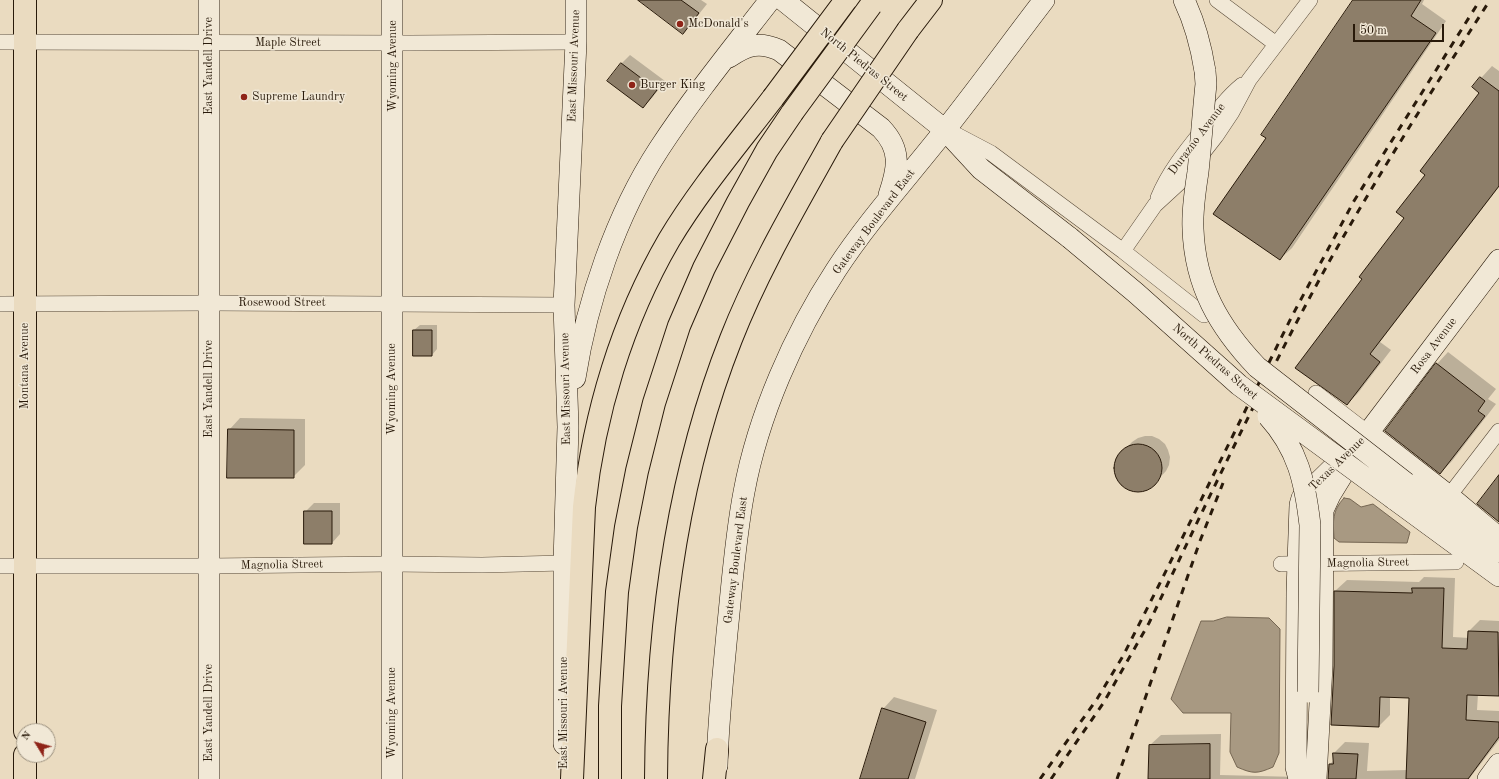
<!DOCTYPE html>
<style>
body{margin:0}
#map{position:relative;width:1499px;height:779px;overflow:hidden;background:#eadbc0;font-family:"Old Standard TT",serif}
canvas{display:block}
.north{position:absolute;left:16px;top:723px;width:40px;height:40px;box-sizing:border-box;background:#f1e8d6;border:1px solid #a19684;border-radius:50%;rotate:307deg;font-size:11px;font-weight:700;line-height:16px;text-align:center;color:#291a0a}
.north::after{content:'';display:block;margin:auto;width:14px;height:18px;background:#8f2418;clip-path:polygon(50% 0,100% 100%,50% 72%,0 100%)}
.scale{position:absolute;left:1353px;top:24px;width:91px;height:18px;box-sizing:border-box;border:2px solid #291a0a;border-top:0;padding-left:5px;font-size:12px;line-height:14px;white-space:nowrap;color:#291a0a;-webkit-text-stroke:3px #f1e8d6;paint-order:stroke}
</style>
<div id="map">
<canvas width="1499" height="779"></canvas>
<div class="north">N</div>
<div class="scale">50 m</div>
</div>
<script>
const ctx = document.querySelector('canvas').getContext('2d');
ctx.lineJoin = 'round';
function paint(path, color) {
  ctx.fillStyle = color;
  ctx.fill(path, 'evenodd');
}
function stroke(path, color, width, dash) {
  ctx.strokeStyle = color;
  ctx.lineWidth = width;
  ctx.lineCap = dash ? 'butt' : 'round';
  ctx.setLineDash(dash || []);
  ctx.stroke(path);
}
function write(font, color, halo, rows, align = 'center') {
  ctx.font = font + ' "Old Standard TT",serif';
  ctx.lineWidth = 3;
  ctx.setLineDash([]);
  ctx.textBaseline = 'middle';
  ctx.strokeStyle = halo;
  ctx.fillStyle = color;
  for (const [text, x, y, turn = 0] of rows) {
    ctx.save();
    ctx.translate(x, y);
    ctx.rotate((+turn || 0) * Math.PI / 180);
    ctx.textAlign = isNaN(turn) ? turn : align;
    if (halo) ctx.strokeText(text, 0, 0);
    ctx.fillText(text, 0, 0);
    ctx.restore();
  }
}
const water = new Path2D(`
 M1344,498L1350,499L1361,507L1373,504L1410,532L1407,543L1339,542L1334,538C1333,521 1332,511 1344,498Z
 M1227,617L1269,618L1280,629L1279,753L1273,767C1257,774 1253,774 1237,767L1230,752L1231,713H1183L1171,699L1201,621H1213Z`);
const shadow = new Path2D(`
 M644,0H701L707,4L691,24L683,33Z
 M1354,0H1424L1422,4L1446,21L1292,248L1280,259L1267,138Z
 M630,55L665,81L652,98L643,107L609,81L622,63Z
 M1492,66L1499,71V187L1380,342L1391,350L1358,393L1347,404L1364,279L1406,217L1426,175L1480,93L1473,87Z
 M420,325H437V349L432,355L414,330Z
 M1448,352L1496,389L1488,399L1496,404L1452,461L1440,473L1386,431L1437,364Z
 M240,418L305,419V465L293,477L229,430Z
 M1145,436H1152L1159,439L1165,444L1168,450L1170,457L1169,465L1166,471L1152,486L1146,489L1138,490L1130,489L1124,485L1119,479L1116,472V464L1118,457L1132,442L1138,438Z
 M314,503H340V534L332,543L305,512Z
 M1424,577L1455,578L1453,637L1469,638V631L1480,620L1499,621V695L1478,694L1477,710L1499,711V740L1469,779H1329L1330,764L1334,760V753L1345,742L1369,743L1367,771L1408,770L1410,697L1390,696V715L1379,726L1335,666V591L1347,580L1419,582Z
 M894,697L937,710L915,779H861L883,709Z
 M1221,734L1220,775L1298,777V779H1149L1150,745L1161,735Z`);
const building = new Path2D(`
 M638,0H681L699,13L683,34Z
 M1353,0H1421L1411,16L1436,33L1280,260L1213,214L1266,138L1261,135Z
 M621,63L657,90L643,108L607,81Z
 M1480,77L1499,91V186L1370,354L1380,362L1347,405L1295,368L1362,279L1359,277L1404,218L1396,212L1425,175L1420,171L1479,93L1472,87Z
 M413,330H432V356H413Z
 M1436,363L1485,401L1478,411L1485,416L1440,474L1385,431Z
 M228,429L294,430V478H227Z
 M1114 468a24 24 0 1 1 48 0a24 24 0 1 1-48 0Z
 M1499,475V522L1477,504Z
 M304,511H332V544H304Z
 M1412,588H1444L1442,648L1467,649L1468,631L1498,632L1499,696L1467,695L1466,720L1499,722V737L1468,779H1406L1409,698L1380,697L1379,727L1331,725L1334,666V591L1412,593Z
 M882,708L926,722L908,779H860Z
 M1210,744V779H1148L1149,745Z
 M1333,753L1358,754L1356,779H1328L1329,764H1333Z`);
const street = new Path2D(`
 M1217,0L1276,44
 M0,42L410,43L576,42
 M953,133L991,153L1123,251L1204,315
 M1158,198C1168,173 1185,152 1202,131C1214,115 1226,98 1242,85
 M1123,251L1155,205L1180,182L1216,136L1232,112L1249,80L1310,0
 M0,304L209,303L564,305
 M1316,393L1368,433
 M1449,496L1499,431
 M1281,564L1456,562
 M0,566H209L392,564L482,565L564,563`);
const secondary = new Path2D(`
 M783,0L945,130L981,169L1070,238
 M1184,0C1195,23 1201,46 1205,71
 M729,57C747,45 759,41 779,50L881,128C902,150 898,168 889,195
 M575,378C587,301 616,215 659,149C693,97 732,49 770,0
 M1368,433L1449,496L1499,538
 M1406,483L1499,552
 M1394,499L1499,576
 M564,744V563L568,427L564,305L576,42V0
 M717,766C718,722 723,677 727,633C732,586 735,539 744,492C758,416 794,334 836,270C868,221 908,177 945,130C979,87 1011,43 1044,0
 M209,779V0
 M392,779V0
 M1299,779L1296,767L1297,592L1300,505L1302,498L1345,456
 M1316,779L1322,666L1323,510L1330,495L1368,433L1499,260
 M1488,779L1499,764`);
const primary = new Path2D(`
 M25,731V0
 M25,779V755`);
const highway = new Path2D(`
 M908,30L931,0
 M572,779L584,507C594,414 622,321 669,240C699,190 737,145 773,98
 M610,779V706L617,592L626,527L637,471L654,403L679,326L704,268L738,202L767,150L792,113
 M656,779C657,630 676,478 731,339C758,270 796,206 832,141
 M714,779L717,749`);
const rail = new Path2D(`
 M1040,779L1097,699L1123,656L1159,585L1292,316L1354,201L1480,0
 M1051,779L1104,702L1149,623C1207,502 1264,380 1329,262C1379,173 1435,86 1490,0
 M1117,779L1200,541L1223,483`);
const secondaryBridge = new Path2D(`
 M1205,71L1206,84C1203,113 1201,143 1198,172C1195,191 1192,210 1193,229C1195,286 1219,327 1257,367L1406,483
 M1070,238L1136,293L1239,385L1394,499
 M1268,416C1298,449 1305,482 1310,525L1308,692`);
const highwayBridge = new Path2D(`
 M773,98L846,0
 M792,113L871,5
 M832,141L908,30`);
const markers = [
 [680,24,4,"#8f2418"],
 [632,85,4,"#8f2418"],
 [244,97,4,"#8f2418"]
];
const poiNames = [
 ["McDonald's",688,24],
 ["Burger King",640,85],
 ["Supreme Laundry",252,97]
];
const streetNames = [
 ["Maple Street",288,43],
 ["North Piedras Street",864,65,39],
 ["East Yandell Drive",209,66,-90],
 ["Wyoming Avenue",393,66,-90],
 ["East Missouri Avenue",574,66,-88],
 ["Durazno Avenue",1197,139,-53],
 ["Gateway Boulevard East",874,222,-53],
 ["Rosewood Street",282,303],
 ["Rosa Avenue",1434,346,-53],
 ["North Piedras Street",1215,362,41],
 ["Montana Avenue",25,366,-90],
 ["East Yandell Drive",209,389,-90],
 ["Wyoming Avenue",392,389,-90],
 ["East Missouri Avenue",566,389,-91],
 ["Texas Avenue",1337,464,-44],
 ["Gateway Boulevard East",736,560,-83],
 ["Magnolia Street",1368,563,-1],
 ["Magnolia Street",282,565,-1],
 ["East Yandell Drive",209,713,-90],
 ["Wyoming Avenue",392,713,-90],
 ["East Missouri Avenue",564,713,-90]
];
paint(water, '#a89982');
stroke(water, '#756652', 1);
paint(shadow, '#0003');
paint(building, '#8d7e69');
stroke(building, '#291a0a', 1);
stroke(street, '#594a38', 16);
stroke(secondary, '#291a0a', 22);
stroke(primary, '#291a0a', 24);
stroke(highway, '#291a0a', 24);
stroke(street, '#f1e8d6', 15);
stroke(secondary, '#f1e8d6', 21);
stroke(primary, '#eadbc0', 22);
stroke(highway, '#eadbc0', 22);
stroke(rail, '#291a0a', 3, [7, 7]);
stroke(secondaryBridge, '#291a0a', 22, []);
stroke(highwayBridge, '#291a0a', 24, []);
stroke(secondaryBridge, '#f1e8d6', 21);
stroke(highwayBridge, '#eadbc0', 22);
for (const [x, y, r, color] of markers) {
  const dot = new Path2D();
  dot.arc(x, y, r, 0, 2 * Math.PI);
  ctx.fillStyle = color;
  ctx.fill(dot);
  stroke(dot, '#f1e8d6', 1.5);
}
write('12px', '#291a0a', '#f1e8d6', poiNames, 'left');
write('12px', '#291a0a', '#f1e8d6', streetNames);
</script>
